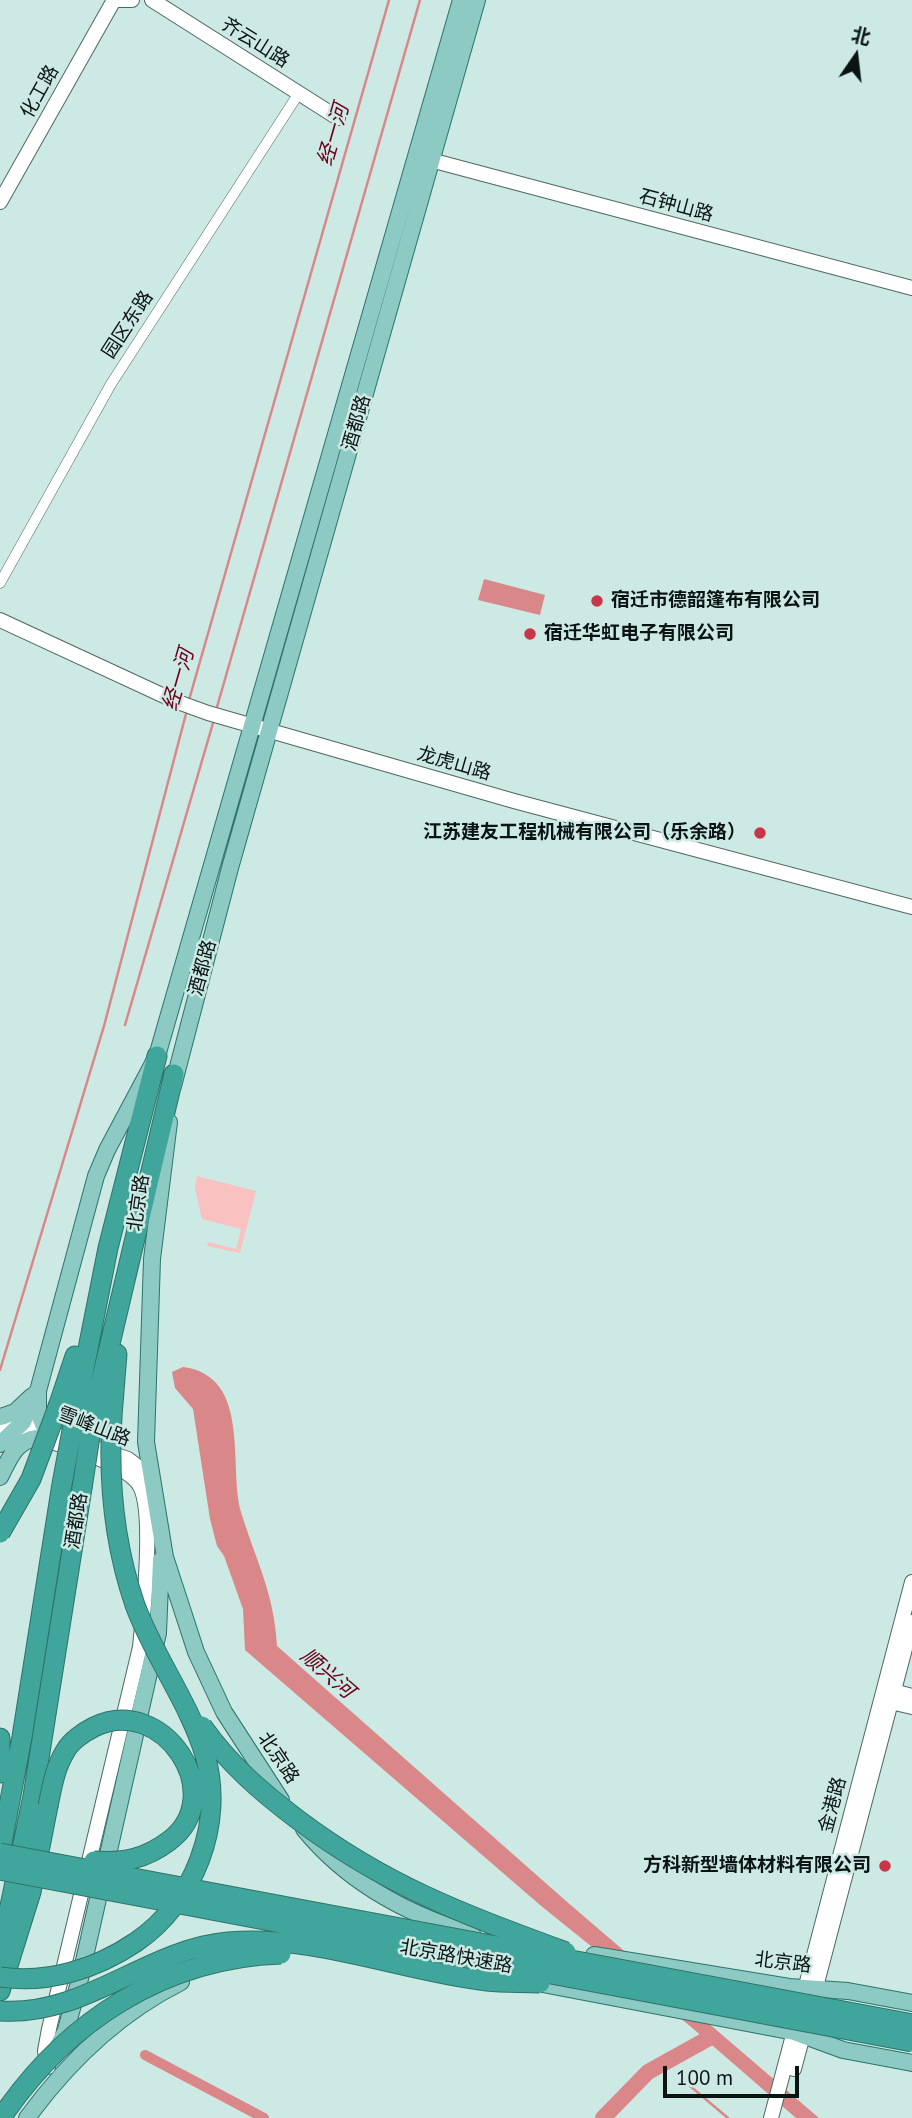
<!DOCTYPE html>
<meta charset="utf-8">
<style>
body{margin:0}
#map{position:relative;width:912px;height:2118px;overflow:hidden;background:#cce9e4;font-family:"PT Sans","Noto Sans SC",sans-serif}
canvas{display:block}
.north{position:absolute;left:821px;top:21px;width:70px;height:70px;-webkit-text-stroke:5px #cce9e4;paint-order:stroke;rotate:14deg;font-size:19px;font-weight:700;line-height:28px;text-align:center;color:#0a1413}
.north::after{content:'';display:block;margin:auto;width:24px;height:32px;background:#0a1413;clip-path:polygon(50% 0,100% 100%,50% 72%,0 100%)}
.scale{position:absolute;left:663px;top:2066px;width:136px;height:32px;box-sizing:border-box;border:4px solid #0a1413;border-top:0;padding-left:9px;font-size:21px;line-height:24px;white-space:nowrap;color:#0a1413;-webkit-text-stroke:5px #cce9e4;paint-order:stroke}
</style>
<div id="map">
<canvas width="912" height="2118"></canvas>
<div class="north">北</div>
<div class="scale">100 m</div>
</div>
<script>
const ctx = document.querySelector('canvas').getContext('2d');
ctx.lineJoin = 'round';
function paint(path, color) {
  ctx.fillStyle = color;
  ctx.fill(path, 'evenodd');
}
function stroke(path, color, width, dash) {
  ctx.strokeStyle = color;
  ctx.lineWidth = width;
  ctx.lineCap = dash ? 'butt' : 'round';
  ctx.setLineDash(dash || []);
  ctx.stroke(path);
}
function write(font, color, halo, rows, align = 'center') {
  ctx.font = font + ' "PT Sans","Noto Sans SC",sans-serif';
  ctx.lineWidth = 5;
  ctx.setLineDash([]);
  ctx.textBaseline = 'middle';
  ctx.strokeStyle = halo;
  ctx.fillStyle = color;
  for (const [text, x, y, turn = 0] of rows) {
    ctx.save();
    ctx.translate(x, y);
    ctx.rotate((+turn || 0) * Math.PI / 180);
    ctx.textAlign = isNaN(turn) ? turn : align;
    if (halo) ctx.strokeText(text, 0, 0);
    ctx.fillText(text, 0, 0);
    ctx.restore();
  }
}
const green = new Path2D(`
 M197,1176L256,1191L240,1253L207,1246L208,1242L236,1249L241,1229L202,1219L195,1188Z`);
const water = new Path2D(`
 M484,579L545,595L540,615L478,600Z
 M183,1367C252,1376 228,1466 241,1512C256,1561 274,1592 277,1646L566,1901L819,2118H796L690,2026L540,1905L245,1650L243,1609L224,1556L217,1546L210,1519L193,1409L175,1388L172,1372Z`);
const stream = new Path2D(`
 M189,700L389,0
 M217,707L420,0
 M125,1025L213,723
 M0,1370L104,1026L187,710
 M690,2086L728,2118`);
const canal = new Path2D(`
 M145,2055L264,2118`);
const river = new Path2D(`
 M603,2118L648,2072L711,2037`);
const street = new Path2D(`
 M0,583L111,384L299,93`);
const secondary = new Path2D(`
 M114,0H132
 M152,0L338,118
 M423,158L912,288
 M0,202L114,0
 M0,620L175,701L208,713L514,801L912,907
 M13,1420L128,1459L141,1469L152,1485
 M0,1428C32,1436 118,1458 138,1483C156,1507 143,1615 140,1647L49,2029L45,2051L48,2067
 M886,1689L912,1696
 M882,1700L912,1707
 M803,1997L912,1582
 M813,1998L912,1622
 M794,2069L806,2024
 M771,2118L796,2024`);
const primary = new Path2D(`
 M173,1086L230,868L477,0
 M169,1122L152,1259L146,1442L165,1557L196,1652L224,1712L281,1800
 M1,1417L15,1412L31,1397
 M45,1429L38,1412V1391L96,1176L107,1150L157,1056L461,0
 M0,1444L23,1422L35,1394
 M0,1477C10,1458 15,1441 37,1438
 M304,1829C347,1882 406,1914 472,1934
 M594,1955L789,1987L848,1991L912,2003
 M527,1981L794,2032L843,2050L912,2063
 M56,2050L66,2030L79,1983L158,1633L161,1560
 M27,2118C68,2062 119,2013 181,1982`);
const highway = new Path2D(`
 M59,1404L75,1356
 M76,1409L108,1248L157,1056
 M94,1411L174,1074
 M112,1416L117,1354
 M0,1738V1773
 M0,1853L22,1737L62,1484
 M0,1954L33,1796L82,1488
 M0,1991L31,1892L48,1806`);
const highwayBridge = new Path2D(`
 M62,1484L76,1409
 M82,1488L94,1411
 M0,1533L31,1479L59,1404
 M202,1726C229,1764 260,1791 297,1819C386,1886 463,1914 566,1952
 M48,1806C52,1787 55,1767 66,1750C71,1741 84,1732 94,1727C162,1693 231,1795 169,1841C145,1859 124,1863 94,1861
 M0,1853L912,2024
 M0,1870L912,2042
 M0,1977C48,1984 96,1969 136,1942C194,1902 225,1824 205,1755C189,1702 154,1657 135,1605C114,1544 108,1480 112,1416
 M0,2011C85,2017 147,1949 228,1942C315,1934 401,1971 487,1981C504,1983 522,1982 540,1983
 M1,2118C66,2022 163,1958 281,1954`);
const markers = [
 [597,601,7,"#c7364a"],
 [530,634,7,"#c7364a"],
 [760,833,7,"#c7364a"],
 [885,1866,7,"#c7364a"]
];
const streetNames = [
 ["齐云山路",255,43,32],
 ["化工路",40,92,-61],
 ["石钟山路",676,206,15],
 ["园区东路",128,325,-57],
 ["酒都路",357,423,-74],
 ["龙虎山路",454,764,16],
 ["酒都路",203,968,-75],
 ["北京路",139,1203,-82],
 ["雪峰山路",94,1427,21],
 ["酒都路",77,1521,-81],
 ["北京路",278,1758,56],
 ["金港路",833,1805,-75],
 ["北京路快速路",456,1957,10],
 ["北京路",783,1963,7]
];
const poiNames = [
 ["宿迁市德韶篷布有限公司",611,601],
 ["宿迁华虹电子有限公司",544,634],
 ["江苏建友工程机械有限公司（乐余路）",746,833,"right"],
 ["方科新型墙体材料有限公司",871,1866,"right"]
];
const waterNames = [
 ["经一河",334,135,-74],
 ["经一河",179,680,-74],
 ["顺兴河",327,1674,41]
];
paint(green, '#fac1c1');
paint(water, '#da8789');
stroke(stream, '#da8789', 2.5);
stroke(canal, '#da8789', 10);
stroke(river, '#da8789', 16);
stroke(street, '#4e6763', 11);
stroke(secondary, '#4e6763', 16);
stroke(primary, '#2d736b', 18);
stroke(highway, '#2d736b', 21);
stroke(street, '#fff', 10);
stroke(secondary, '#fff', 14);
stroke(primary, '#8ccac3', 16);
stroke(highway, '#40a69b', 19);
stroke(highwayBridge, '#2d736b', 21, []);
stroke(highwayBridge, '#40a69b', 19);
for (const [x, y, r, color] of markers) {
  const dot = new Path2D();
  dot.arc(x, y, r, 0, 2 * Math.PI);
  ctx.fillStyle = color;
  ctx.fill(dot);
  stroke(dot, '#cce9e4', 2.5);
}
write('19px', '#0a1413', '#cce9e4', streetNames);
write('bold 19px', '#0a1413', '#cce9e4', poiNames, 'left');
write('italic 21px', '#69011a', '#cce9e4', waterNames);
</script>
